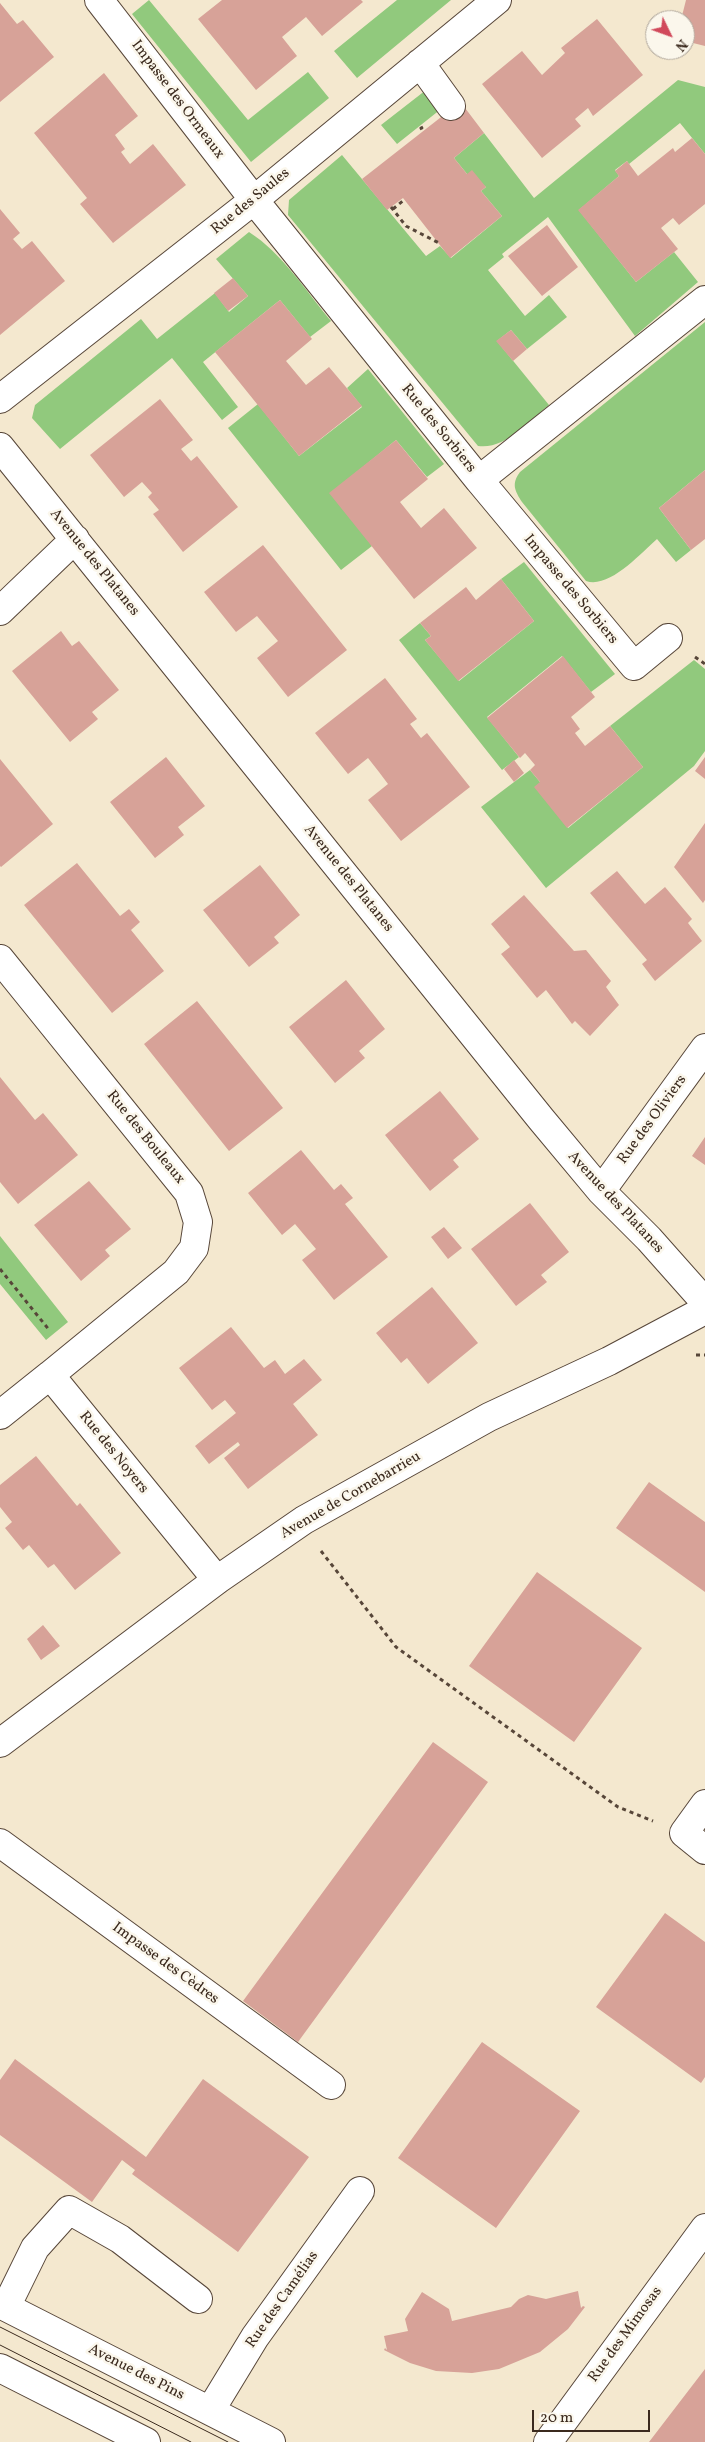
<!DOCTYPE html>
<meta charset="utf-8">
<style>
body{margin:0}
#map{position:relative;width:705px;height:2442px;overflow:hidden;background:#f4e8cf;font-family:Vollkorn,serif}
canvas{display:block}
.north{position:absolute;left:645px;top:10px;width:50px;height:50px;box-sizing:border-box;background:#fbf7ec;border:1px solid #aea59a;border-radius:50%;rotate:132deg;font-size:14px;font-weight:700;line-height:20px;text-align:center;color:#3b2a1e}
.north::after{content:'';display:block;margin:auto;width:18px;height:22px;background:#d1495b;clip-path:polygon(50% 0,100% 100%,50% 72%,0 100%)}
.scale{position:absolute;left:532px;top:2410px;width:118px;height:22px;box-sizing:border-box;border:2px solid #3b2a1e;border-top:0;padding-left:6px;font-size:15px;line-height:18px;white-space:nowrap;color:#3b2a1e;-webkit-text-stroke:4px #fbf7ec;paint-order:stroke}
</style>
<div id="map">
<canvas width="705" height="2442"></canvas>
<div class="north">N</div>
<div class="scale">20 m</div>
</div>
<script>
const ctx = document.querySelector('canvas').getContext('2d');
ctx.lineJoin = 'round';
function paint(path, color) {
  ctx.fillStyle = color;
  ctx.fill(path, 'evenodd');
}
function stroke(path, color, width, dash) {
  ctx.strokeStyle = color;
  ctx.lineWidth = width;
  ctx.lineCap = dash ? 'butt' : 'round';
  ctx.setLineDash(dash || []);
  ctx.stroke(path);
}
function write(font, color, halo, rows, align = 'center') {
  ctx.font = font + ' Vollkorn,serif';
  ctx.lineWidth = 5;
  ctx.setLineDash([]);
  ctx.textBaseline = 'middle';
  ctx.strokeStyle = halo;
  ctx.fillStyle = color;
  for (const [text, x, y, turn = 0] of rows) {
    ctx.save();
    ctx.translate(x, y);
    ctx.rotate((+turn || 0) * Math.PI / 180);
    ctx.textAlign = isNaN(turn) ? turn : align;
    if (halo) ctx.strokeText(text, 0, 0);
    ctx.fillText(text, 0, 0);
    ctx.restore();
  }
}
const green = new Path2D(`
 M149,0L248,120L308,72L329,98L251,162L132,14Z
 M397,0H451L357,78L334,51Z
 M678,80L705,87V154L680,123L629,164L627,161L615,170L619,176L579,210L636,282L674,252L698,282L635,336L548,217L502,254L504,257L488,270L525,316L549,295L567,317L527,349L511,330L497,341L549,405C529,421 505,450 478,446L288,215L289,200L342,155L426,256L440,246L451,258L502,216L481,191L486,187L467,174L454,158L484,133L534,198Z
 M426,90L441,109L397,144L381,125Z
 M249,232C282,253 306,291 331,321L310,337L280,300L203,362L238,407L222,420L172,358L60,449L32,418L35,405L141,319L157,339L215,293L229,312L248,296L216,259Z
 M705,322V470L659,508L691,550L676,562L657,539C640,554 609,589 586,581L522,502C515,491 511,484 520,472Z
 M368,369L444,464L427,477L396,440L341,485L372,546L341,570L228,428L258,404L299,456L362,407L347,388Z
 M524,562L615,674L591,692L562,656L487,717L519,757L502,770L399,640L420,623L431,636L425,640L459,681L534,621L501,579Z
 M694,660L705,669V751L694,766L546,888L481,807L530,770L540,782L568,828L643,767L610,726Z
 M0,1236L68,1322L46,1340L0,1284Z`);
const building = new Path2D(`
 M222,0H361L363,2L322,36L306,17L282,37L297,56L256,90L198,19Z
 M686,0H705V46L685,41V20H681Z
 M0,3L17,24L23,20L54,57L0,102Z
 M597,19L643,75L593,116L588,108L575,119L581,126L542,158L482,84L522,51L542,75L565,53L561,48Z
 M104,73L138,116L115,135L125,149L121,152L130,164L153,144L186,185L113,243L80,204L87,198L34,133Z
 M459,100L484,133L454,158L467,174L472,170L486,187L481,191L502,216L450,258L403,198L387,210L362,179L445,114Z
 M692,138L705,154V204L679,225L673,218L661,228L678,249L636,282L578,210L619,176L615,171L627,161L638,176L673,148L675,152Z
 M0,209L20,233L13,239L22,249L32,241L65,281L0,335Z
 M547,225L578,267L542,296L508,256Z
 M233,278L248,296L228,311L214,293Z
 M280,300L312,339L286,361L306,385L329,367L362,406L299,456L215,352Z
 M511,330L527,349L513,361L496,341Z
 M160,399L193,440L181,449L191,461L197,456L238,507L183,552L153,514L159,510L148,497L152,493L142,482L124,497L90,455Z
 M396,440L428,479L400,502L421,528L444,508L477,548L414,599L329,493Z
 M705,470V539L691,550L659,508Z
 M263,545L347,650L288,697L257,658L278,641L257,616L236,632L204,592Z
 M501,579L534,621L458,681L425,640L431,636L420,623L466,587L476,600Z
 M61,631L72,646L79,641L119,690L92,712L98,719L70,742L12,671Z
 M563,656L595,697L571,717L580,729L575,733L585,746L610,726L643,767L567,828L534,787L540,782L530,770L535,765L525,753L520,758L487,718Z
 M385,678L417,719L410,724L421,738L427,733L470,787L401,841L368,800L388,784L379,772L368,758L348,774L315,733Z
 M166,757L205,806L178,827L184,835L155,858L110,802Z
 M705,757V779L695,771Z
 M0,759L53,824L1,867L0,866Z
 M514,760L524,773L514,782L504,769Z
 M705,823V900L703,903L674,867Z
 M77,863L120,916L129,909L140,922L131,930L164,971L112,1013L24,905Z
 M260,865L300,915L274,937L279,943L249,967L203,910Z
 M617,871L645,904L665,887L692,919L688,923L702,941L655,981L642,964L647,960L590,893Z
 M524,895L574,951L586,950L611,981L606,987L619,1005L590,1036L575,1021L572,1024L546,990L537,998L501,954L510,947L491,924Z
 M346,980L385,1029L359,1051L365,1058L335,1083L289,1027Z
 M197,1001L283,1108L229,1151L144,1044Z
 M0,1077L35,1120L43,1113L78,1155L18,1204L0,1182Z
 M440,1091L479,1139L453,1160L459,1167L430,1191L385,1135Z
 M705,1137V1165L692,1156Z
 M301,1150L334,1190L341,1184L353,1198L345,1204L388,1257L334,1300L302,1260L316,1249L295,1224L282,1235L248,1193Z
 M89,1181L131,1229L105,1250L110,1256L81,1281L34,1225Z
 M530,1203L569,1252L541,1275L547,1282L516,1306L471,1249Z
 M444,1227L462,1248L448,1259L431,1237Z
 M432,1287L478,1343L428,1384L407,1358L401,1363L376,1333Z
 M231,1327L264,1368L275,1360L285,1374L304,1359L322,1380L293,1404L318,1435L248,1489L224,1458L240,1445L238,1442L209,1464L195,1446L236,1413L225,1400L212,1410L179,1368Z
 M36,1456L77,1506L80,1503L121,1553L75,1590L54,1564L48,1568L29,1545L23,1550L5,1528L12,1522L0,1507V1485Z
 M649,1482L705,1522V1592L616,1528Z
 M537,1572L642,1648L574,1742L469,1666Z
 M43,1625L60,1646L41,1660L27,1639Z
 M433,1742L488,1782L298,2042L243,2001Z
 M665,1913L705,1942V2077L701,2083L596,2007Z
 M482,2042L580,2111L496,2228L398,2158Z
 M15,2059L146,2157L203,2079L309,2157L238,2252L132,2174L135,2170L122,2160L92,2202L0,2135V2080Z
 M578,2291L581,2308L583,2306L585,2307L568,2329L540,2352L499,2369L472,2373L436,2371L410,2363L384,2350L385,2348L387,2350L384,2336L408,2331L405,2319L422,2292L449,2309L452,2321L511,2307L519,2299L528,2295L546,2299Z
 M705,2369V2442H649Z`);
const path = new Path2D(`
 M423,127L421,128L423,132
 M391,207L406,226L439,243
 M393,209L404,200
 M695,657L705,664
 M0,1269L50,1331
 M696,1355H705
 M321,1551L396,1647L618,1807L653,1821`);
const minor = new Path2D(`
 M99,0L254,200L479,480L705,300
 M420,63L451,106
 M0,399L254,200L497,0
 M0,447L541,1119L601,1191L649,1239L705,1302
 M479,480L634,666L668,638
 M0,611L75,539
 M0,959L189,1193L198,1222L194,1248L176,1272L50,1375
 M601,1191L705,1048
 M0,1415L50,1375L217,1580
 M0,1743L217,1580L304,1520L489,1417L609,1361L705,1310
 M705,1804L684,1833L705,1850
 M0,1843L331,2085
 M0,2304L271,2442
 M6,2307L35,2248L69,2210L120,2239L198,2299
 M0,2368L146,2442
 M210,2411L255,2337L360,2191
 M548,2442L705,2228`);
const tram = new Path2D(`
 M0,2327L228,2442
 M0,2345L191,2442`);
const streetNames = [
 ["Impasse des Ormeaux",177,100,53],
 ["Rue des Saules",251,202,-39],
 ["Rue des Sorbiers",438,429,51],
 ["Avenue des Platanes",94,563,51],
 ["Impasse des Sorbiers",570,590,50],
 ["Avenue des Platanes",348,879,51],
 ["Rue des Oliviers",653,1120,-54],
 ["Rue des Bouleaux",145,1138,51],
 ["Avenue des Platanes",615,1203,47],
 ["Rue des Noyers",113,1453,51],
 ["Avenue de Cornebarrieu",351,1496,-30],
 ["Impasse des Cèdres",165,1964,36],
 ["Rue des Camélias",283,2300,-55],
 ["Rue des Mimosas",626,2335,-54],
 ["Avenue des Pins",136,2373,27]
];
paint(green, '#91c97d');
paint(building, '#d7a298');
stroke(minor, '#574639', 30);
stroke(path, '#574639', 3, [4, 4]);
stroke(minor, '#fff', 28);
stroke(tram, '#3b2a1e', 1);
write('15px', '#3b2a1e', '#fbf7ec', streetNames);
</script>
